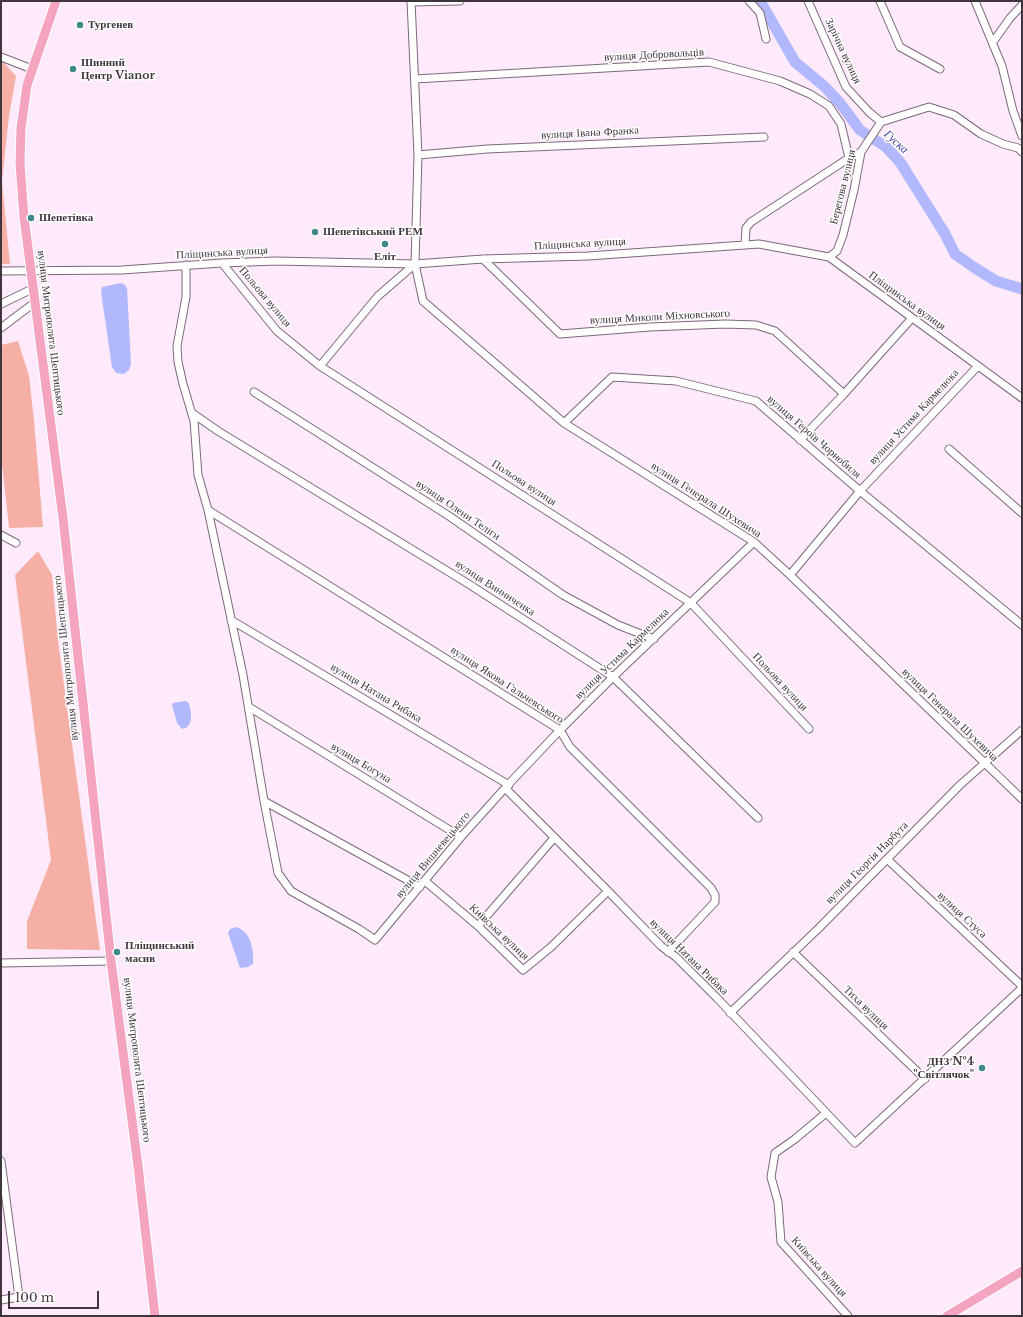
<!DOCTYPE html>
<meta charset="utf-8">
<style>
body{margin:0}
#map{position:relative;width:1023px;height:1317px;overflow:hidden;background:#feeafa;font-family:"Libre Baskerville",serif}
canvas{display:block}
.frame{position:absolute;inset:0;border:2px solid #3f353d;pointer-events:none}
.scale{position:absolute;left:8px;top:1291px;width:91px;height:18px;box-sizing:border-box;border:2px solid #3f353d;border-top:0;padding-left:5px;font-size:12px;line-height:14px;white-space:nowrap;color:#3f353d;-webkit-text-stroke:3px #fff;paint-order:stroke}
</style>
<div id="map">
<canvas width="1023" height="1317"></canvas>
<div class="frame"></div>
<div class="scale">100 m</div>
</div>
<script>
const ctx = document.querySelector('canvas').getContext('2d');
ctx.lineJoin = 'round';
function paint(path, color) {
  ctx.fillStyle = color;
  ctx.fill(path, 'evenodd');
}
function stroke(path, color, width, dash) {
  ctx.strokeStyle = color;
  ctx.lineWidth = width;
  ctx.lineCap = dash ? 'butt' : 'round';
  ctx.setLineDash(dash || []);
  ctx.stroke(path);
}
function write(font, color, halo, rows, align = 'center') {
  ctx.font = font + ' "Libre Baskerville",serif';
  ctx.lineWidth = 3;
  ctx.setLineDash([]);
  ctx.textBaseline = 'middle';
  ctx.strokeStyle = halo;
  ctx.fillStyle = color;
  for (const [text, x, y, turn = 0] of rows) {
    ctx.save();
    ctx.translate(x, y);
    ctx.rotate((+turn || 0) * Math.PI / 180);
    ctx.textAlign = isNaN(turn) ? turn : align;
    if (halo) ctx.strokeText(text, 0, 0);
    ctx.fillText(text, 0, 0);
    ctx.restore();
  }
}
const green = new Path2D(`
 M1,62H3L16,76L9,116L2,181L10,264H1Z
 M18,341L29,376L34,421L43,527L9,528L1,454V345Z
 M38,551L52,575L58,641L100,950L27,949V921L51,860L15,575Z`);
const water = new Path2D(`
 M121,283L125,285L127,288L131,364L129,370L124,374L116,373L112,367L101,292L102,287Z
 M185,701L188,702C192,710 194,728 182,729L177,723L172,705L173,703Z
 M236,927C251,931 254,950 253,964L248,967L240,968L228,933L230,929Z`);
const river = new Path2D(`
 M760,1L795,62L824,86L840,103L860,130L886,147L900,162L945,234L955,254L975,268L996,281L1022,289`);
const minor = new Path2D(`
 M411,1L418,155L415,264L423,301L564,423L754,542L790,575L1022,799
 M749,1L760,13L766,39
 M808,1L846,87L869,112L881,122
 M880,1L900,47L940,69
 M975,1L1002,66L1013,111L1022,136
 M411,2L460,1
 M993,42L1010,18L1022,5
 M1,57L32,69
 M415,79L709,62L780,81L810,94L829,106L841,124L849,158
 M881,122L929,107L954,115L981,134L1003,144L1018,148L1022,152
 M418,155L487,149L764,137
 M745,245L746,228L751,222L849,158L861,152
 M829,257L837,251L843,235L854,190L861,152L881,122
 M483,259L560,334L650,327L725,324L756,325L775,331L844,394
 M222,263L277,331L320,366L691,603L809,729
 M186,265V297L177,346L178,362L183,384L194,421L198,475L208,510L243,675L264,801L278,873L291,891L359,929L375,940L461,837L505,788L560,730L613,677L754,542
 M1,271L122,270L222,263L276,261L415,264L483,259L588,256L759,244L829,257L1022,398
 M1,304L32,289
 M1,328L34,303
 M320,366L378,296L415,264
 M254,392L449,516L563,595L618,625L654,639
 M192,413L218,431L467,583L613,677L758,818
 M564,423L612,377L676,381L756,401L860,491L1022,625
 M800,440L844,394L912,318
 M949,449L1022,513
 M208,510L560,730L570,747L711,888L715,895V902L668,952
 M1,535L16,543
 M790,575L860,491L978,366
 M231,620L509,785
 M249,707L461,837
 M505,788L608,891L661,946L676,957L717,998L855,1143L1022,988
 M264,801L420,887
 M887,859L1022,986
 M425,881L478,926L523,970L551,947L608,891
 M478,926L554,838
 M793,952L925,1079
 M1,963L111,961
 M730,1013L819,928L960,785L1022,730
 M826,1113L795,1139L775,1153L771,1177L778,1202L781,1242L848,1316
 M1,1161L19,1297L1,1300`);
const major = new Path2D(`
 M56,1L27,85L21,128L20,163L24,217L63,518L111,961L138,1166L155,1316
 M947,1316L1022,1271`);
const markers = [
 [80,25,4,"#40888a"],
 [73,69,4,"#40888a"],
 [31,218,4,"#40888a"],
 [315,232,4,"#40888a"],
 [385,244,4,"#40888a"],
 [117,952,4,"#40888a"],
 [982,1068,4,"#40888a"]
];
const poiNames = [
 ["Тургенев",88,25],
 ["Шинний",81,63],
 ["Центр Vianor",81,76],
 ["Шепетівка",39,218],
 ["Шепетівський РЕМ",323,232],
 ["Еліт",385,257,"center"],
 ["Пліщинський",125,946],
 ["масив",125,959],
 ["ДНЗ №4",974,1062,"right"],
 ["\"Світлячок\"",974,1075,"right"]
];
const streetNames = [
 ["Зарічна вулиця",843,51,65],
 ["вулиця Добровольців",654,55,-3],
 ["вулиця Івана Франка",590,133,-3],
 ["Берегова вулиця",843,187,-76],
 ["Пліщинська вулиця",580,244,-3],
 ["Пліщинська вулиця",222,253,-3],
 ["Польова вулиця",265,297,50],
 ["Пліщинська вулиця",907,301,36],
 ["вулиця Миколи Міхновського",660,317,-3],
 ["вулиця Митрополита Шептицького",51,333,83],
 ["вулиця Устима Кармелюка",914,417,-47],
 ["вулиця Героїв Чорнобиля",814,437,41],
 ["Польова вулиця",524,483,33],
 ["вулиця Генерала Шухевича",706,500,33],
 ["вулиця Олени Теліги",458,510,34],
 ["вулиця Винниченка",495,588,33],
 ["вулиця Устима Кармелюка",622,654,-44],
 ["вулиця Митрополита Шептицького",66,658,-96],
 ["Польова вулиця",780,682,47],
 ["вулиця Якова Гальчевського",507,685,33],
 ["вулиця Натана Рибака",376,693,31],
 ["вулиця Генерала Шухевича",950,715,44],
 ["вулиця Богуна",361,763,31],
 ["вулиця Вишневецького",433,855,-50],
 ["вулиця Георгія Нарбута",867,863,-45],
 ["вулиця Стуса",962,915,43],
 ["Київська вулиця",499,932,43],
 ["вулиця Натана Рибака",689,957,44],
 ["Тиха вулиця",866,1008,44],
 ["вулиця Митрополита Шептицького",137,1060,83],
 ["Київська вулиця",819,1267,48]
];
const waterNames = [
 ["Гуска",896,142,42]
];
paint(green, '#f6afa5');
paint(water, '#b1b8fd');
stroke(river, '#b1b8fd', 11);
stroke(minor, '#7d6879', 9);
stroke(major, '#fff', 11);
stroke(minor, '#fff', 7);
stroke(major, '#f4a4c0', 9);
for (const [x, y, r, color] of markers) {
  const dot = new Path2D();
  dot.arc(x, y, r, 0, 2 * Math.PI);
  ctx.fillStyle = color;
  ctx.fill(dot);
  stroke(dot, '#fff', 1.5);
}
write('bold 11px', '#3f353d', '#fff', poiNames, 'left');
write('11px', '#3f353d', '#fff', streetNames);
write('italic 12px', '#4240a1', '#fff', waterNames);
</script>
